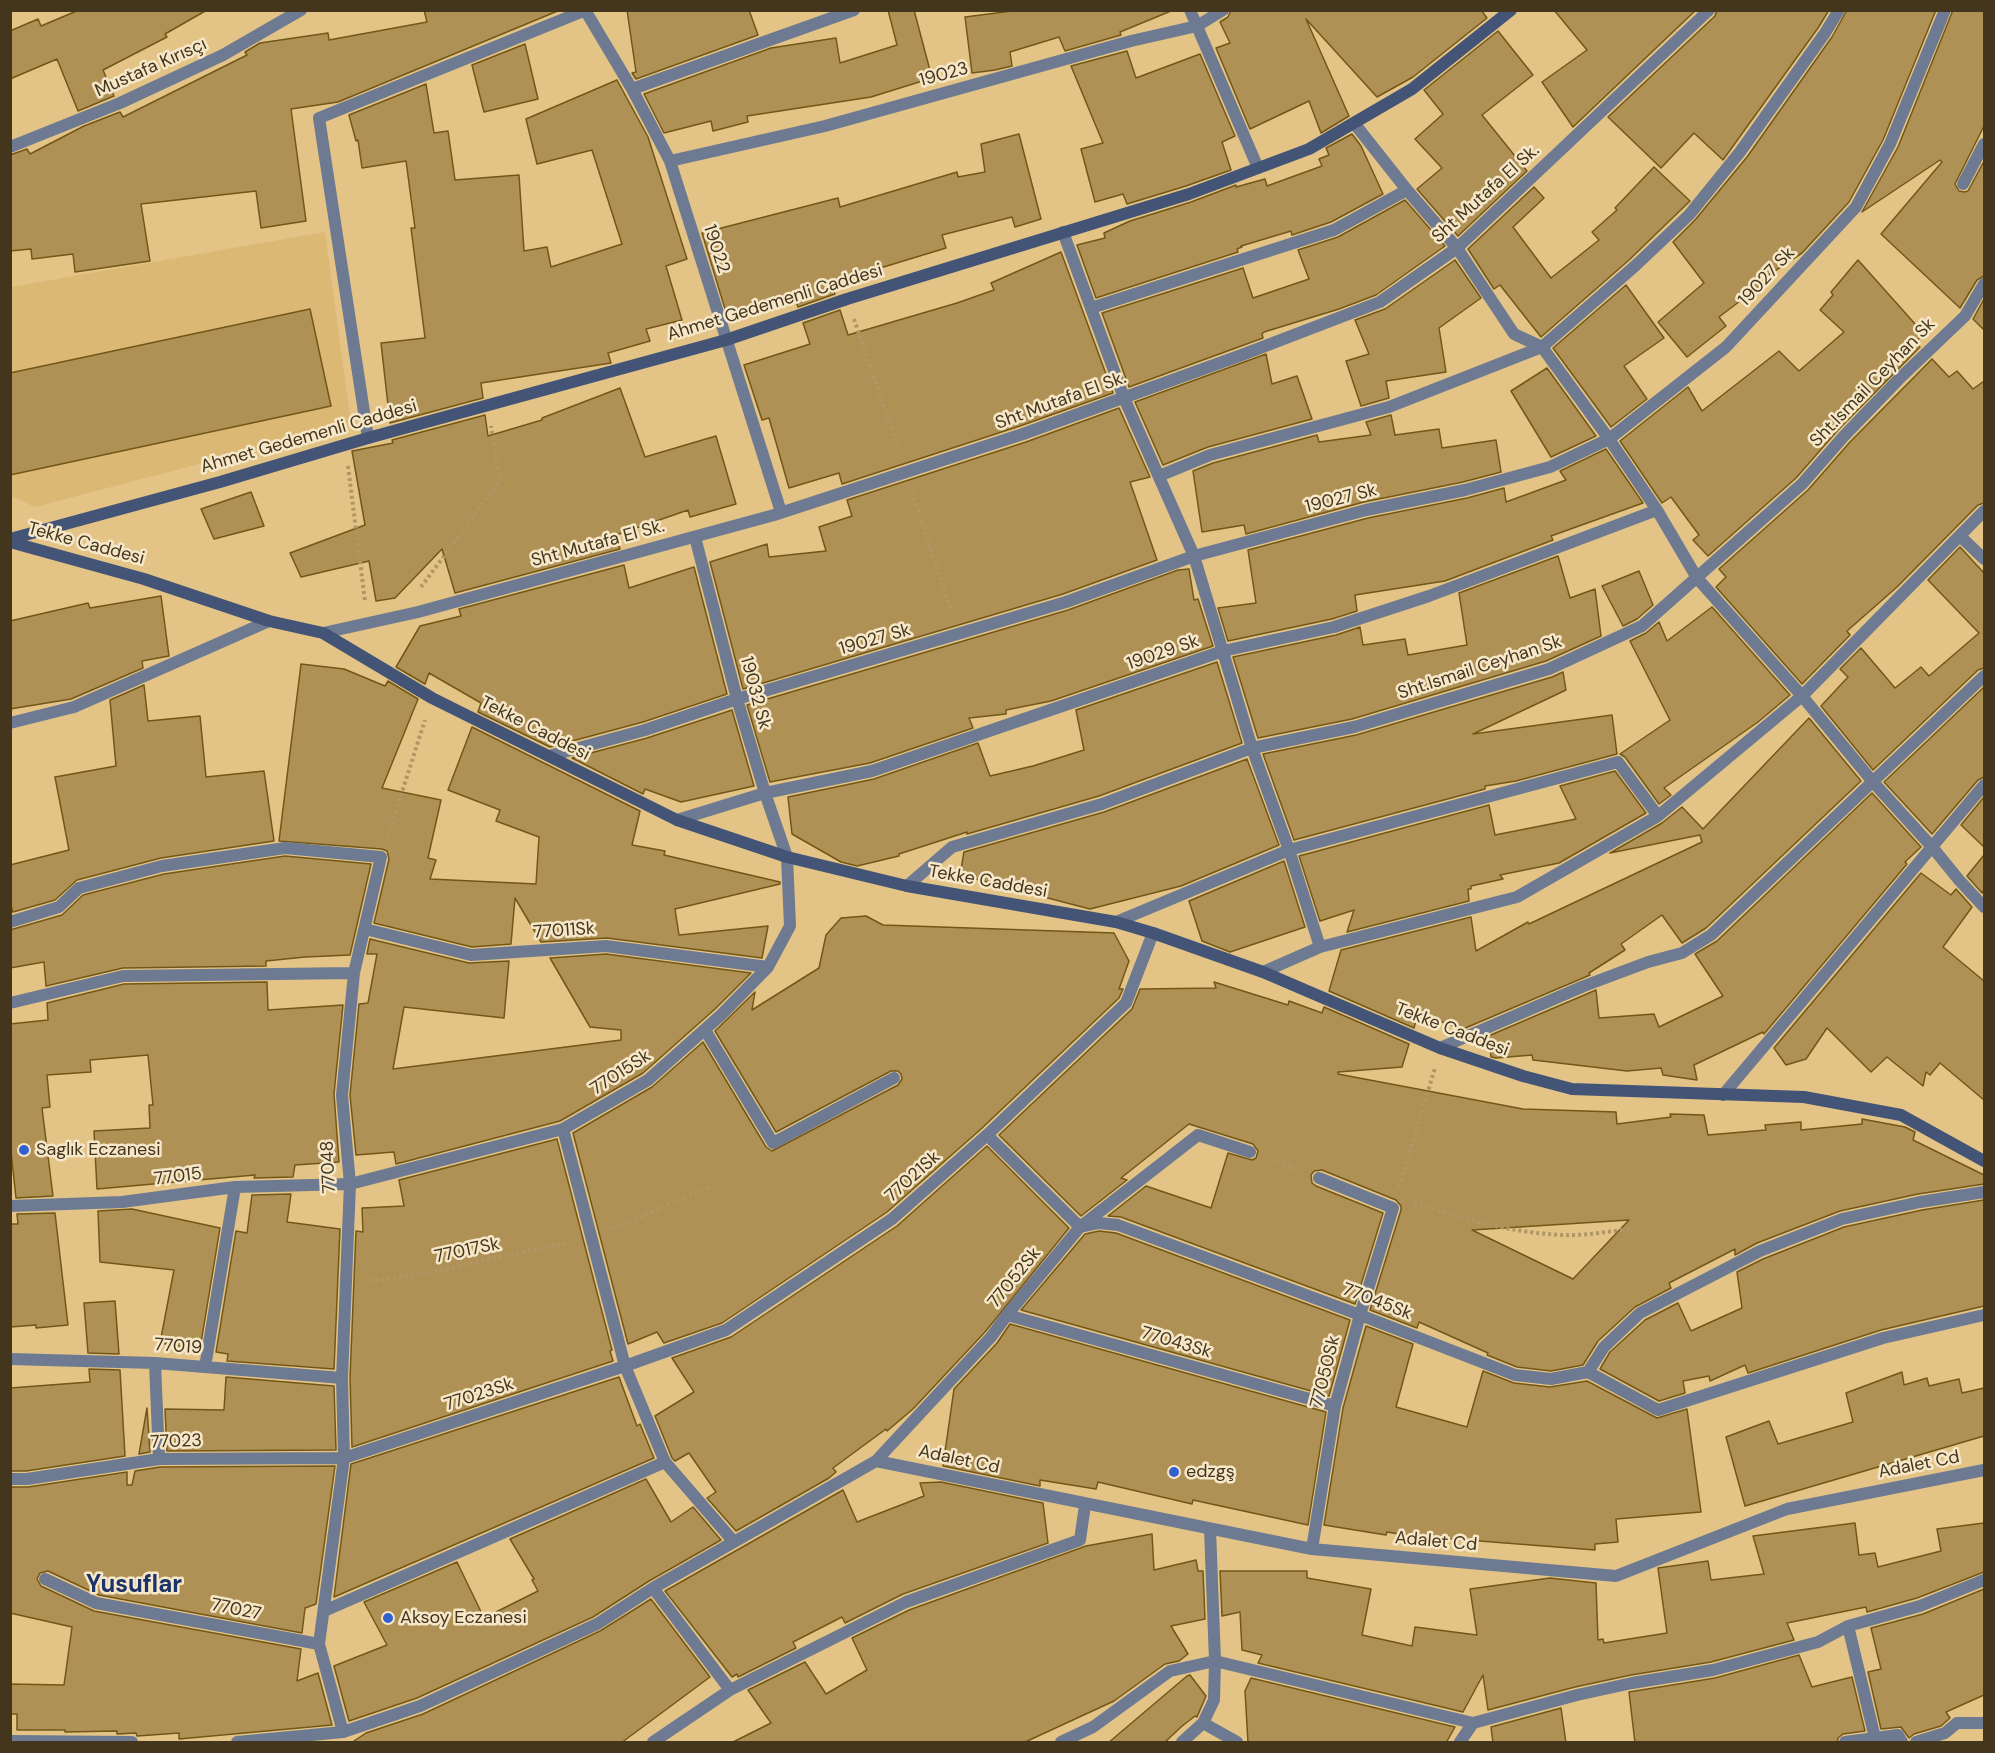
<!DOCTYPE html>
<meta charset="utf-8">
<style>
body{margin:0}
#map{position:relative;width:1995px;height:1753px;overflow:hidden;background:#e3c486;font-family:"DM Sans",sans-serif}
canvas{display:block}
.frame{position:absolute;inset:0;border:12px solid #43361d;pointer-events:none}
</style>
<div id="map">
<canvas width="1995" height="1753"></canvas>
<div class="frame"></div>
</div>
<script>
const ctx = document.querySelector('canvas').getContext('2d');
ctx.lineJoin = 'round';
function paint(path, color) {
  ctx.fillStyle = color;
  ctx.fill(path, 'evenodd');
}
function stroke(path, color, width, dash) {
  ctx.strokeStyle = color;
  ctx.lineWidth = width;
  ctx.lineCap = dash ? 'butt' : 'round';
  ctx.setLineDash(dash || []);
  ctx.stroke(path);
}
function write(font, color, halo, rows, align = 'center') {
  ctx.font = font + ' "DM Sans",sans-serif';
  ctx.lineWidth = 5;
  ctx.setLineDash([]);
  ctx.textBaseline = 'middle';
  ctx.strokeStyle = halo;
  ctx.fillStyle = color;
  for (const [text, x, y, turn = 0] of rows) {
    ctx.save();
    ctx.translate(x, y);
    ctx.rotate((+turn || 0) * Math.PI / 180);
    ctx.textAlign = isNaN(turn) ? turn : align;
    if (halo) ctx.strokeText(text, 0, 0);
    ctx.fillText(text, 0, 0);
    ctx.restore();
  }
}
const built = new Path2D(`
 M325,232L351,424L35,507L11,496V287Z`);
const building = new Path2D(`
 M79,10H207L165,34L167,37L103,70L114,96L78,111L57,59L10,79V31L38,19L41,26Z
 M424,10H560L338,102L291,109L306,221L261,228L256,191L141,204L150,261L75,272L73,254L32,259L31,249L10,251V155L27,149L30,154L84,126L120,112L123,117L247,55L245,52L260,43L328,33L329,40L427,22Z
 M627,10H749L758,35L636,79L632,73L636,72Z
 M888,10H914L932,78L871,97L747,116L748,122L713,131L711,121L664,133L644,94L771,48L836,38L840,63L897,45Z
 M1020,10H1171V11L1120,32L1121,35L1065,51L1059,37L1010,52L1012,66L995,70L972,73L965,17Z
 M1231,10H1481L1487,18L1413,77L1377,97L1306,19L1349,116L1321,133L1309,101L1250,129L1216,48L1230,43L1220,22L1228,17Z
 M1554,10H1696L1573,127L1542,82L1587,50Z
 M1717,10H1829L1818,28L1723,160L1694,133L1661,168L1608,117L1715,16Z
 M1847,10H1936L1883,140L1849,202L1802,253L1767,276L1769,279L1719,317L1726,326L1687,357L1658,322L1704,283L1673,242L1695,220L1747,157L1832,37Z
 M1953,10H1984V126L1955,184L1959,191L1964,192L1968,191L1983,163L1984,164V276L1977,280L1960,308L1881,234L1942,162L1940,160L1862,212L1898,147Z
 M1498,31L1533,75L1482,115L1527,171L1458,236L1417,189L1442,168L1415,139L1443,114L1424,90Z
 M525,44L538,99L484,112L472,65Z
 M1127,51L1136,78L1200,54L1235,136L1222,142L1231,170L1186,186L1127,204L1123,194L1095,202L1081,149L1103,143L1071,66Z
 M617,80L648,137L687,259L666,266L682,320L646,329L650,341L608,353L611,363L481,383L483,398L390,423L381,343L425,338L411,228H415L406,161L362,168L358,140L356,141L349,115L426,84L434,133L448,131L455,180L519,175L524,251L547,247L551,267L622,244L592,150L537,164L526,119Z
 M1019,134L1041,219L1015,227L1012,217L942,235L946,248L831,283L835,294L798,307L794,296L736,311L735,307L725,309L702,233L838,198L840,207L957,172L958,177L985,172L981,144Z
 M1352,134L1361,146L1383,194L1331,222L1292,235L1291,231L1241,246L1242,247L1237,249L1238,252L1096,298L1077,245L1105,238L1104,233L1130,221L1191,202L1236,185V187L1265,179L1267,186L1322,166L1319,159L1329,155L1326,148Z
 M1654,167L1690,201L1629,260L1541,337L1500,285L1494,289L1468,249L1534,187L1544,198L1513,227L1551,278L1599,240L1592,232L1617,210L1615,208Z
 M1405,200L1445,246L1376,295L1339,309L1264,332L1262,334L1263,338L1129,387L1102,313L1243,268L1253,298L1309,279L1298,250L1338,237Z
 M1061,252L1113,393L1020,426L842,484L839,473L789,488L769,418L762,420L744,365L810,344L803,323L840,310L848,335L957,303L994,290L991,283Z
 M1455,260L1481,298L1439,328L1446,372L1386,381L1389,398L1361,406L1346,361L1369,354L1355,320L1385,309Z
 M1858,260L1924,334L1915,342L1920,347L1838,430L1796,478L1708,556L1693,540L1699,535L1671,497L1662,503L1620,441L1688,387L1702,411L1779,351L1799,371L1844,332L1820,310L1833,295L1831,292Z
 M1626,285L1664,338L1624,366L1647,399L1611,427L1553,348Z
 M1984,299V330L1973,319Z
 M310,309L331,406L10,475V373Z
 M1266,354L1272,384L1297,376L1312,419L1208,447L1163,465L1135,402Z
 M1932,359L1949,377L1957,371L1973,389L1984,381V503L1978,505L1897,587L1847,631L1850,635L1802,684L1716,587L1726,577L1719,569L1808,490L1850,442Z
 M1547,368L1596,436L1551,457L1511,391Z
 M620,388L645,457L716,436L736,504L690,517L688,510L616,535L620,549L455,593L442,549L395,598L376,601L369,561L301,577L290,553L365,525L352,451L393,443L392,440L485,415L488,436L542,420V418Z
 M1119,408L1150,477L1130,482L1157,560L1063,594L743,689L710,562L767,544L769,557L826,551L819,527L852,516L847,500L1026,442Z
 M1391,415L1395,435L1439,429L1442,448L1496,440L1501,472L1463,482L1364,502L1246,534L1244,525L1202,532L1193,471L1213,463L1317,435L1319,442L1371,435L1366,422Z
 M1606,449L1643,503L1551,536L1553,540L1445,581L1355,595L1357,611L1332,619L1228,641L1218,608L1256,603L1248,550L1368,518L1467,498L1504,488L1506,502L1566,480L1560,471Z
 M251,492L264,526L214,539L201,509Z
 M1960,547L1984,573V668L1978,670L1873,770L1821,706L1848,677L1840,669L1861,648L1895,688L1921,667L1929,676L1979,633L1928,580Z
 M1558,556L1570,598L1595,589L1601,636L1546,661L1352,719L1258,738L1233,657L1336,635L1360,627L1363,645L1405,639L1408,655L1467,645L1459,593Z
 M624,565L629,588L694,567L727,694L643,722L550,747L478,712L481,703L429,673L425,684L396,667L420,626L461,616L459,609Z
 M1189,569L1194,600L1198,599L1213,646L1051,701L1006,710V714L969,718L973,728L870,763L770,782L747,705L1068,610L1178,570Z
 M1639,571L1653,605L1637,619L1623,626L1602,586Z
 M161,596L169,656L142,661L143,668L71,699L10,709V621L88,603L90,608Z
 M1712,607L1790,695L1758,722L1664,788L1671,795L1659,804L1625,757L1620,754L1670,720L1630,641L1646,633L1659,622L1667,641Z
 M1217,662L1242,743L1099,796L967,834V832L899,854V856L857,866L841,862L792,834L788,797L874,779L978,743L990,776L1033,766L1084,750L1076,710Z
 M301,664L344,669L385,686L388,681L418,699L382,788L441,800L428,858L436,860L430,879L536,884L539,837L496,821L500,810L448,790L472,727L640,811L632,845L665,851L664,855L780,882V884L675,909L679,935L768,926L762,958L607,938L541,942L515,898L511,944L472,947L374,923L389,859L387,851L382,849L279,841Z
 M1563,672L1566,690L1473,734L1612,715L1617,754L1516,781L1485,786V789L1294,840L1263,754L1356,735L1552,677Z
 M144,685L148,721L200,716L206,777L264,771L274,841L161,858L77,880L55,900L13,912L10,903V865L69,850L55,777L116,766L110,700Z
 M1984,687V777L1978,780L1932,834L1884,782Z
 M732,710L754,786L681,802L645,789L643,794L572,758L647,738Z
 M1809,718L1861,781L1706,928L1682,943L1662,915L1621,944L1625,950L1589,973L1590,975L1463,1029L1418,1014L1414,1028L1329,991L1341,950L1471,917L1476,951L1528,922L1529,924L1702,842L1700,835L1610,853L1662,823L1682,807L1703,829Z
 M1247,759L1279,845L1181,886L1090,909L960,875L964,852L1104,812Z
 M1615,771L1646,813L1559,863L1500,875L1503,879L1471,886V889H1468L1469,901L1347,932L1354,910L1320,921L1299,856L1489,805L1495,835L1576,819L1560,786Z
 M1872,793L1921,847L1905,862L1907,864L1764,1034L1763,1032L1694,1065L1697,1080L1663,1075L1661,1068L1627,1071L1533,1060L1532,1055L1496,1058L1491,1057L1489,1038L1486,1037L1596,990L1599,1018L1654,1014L1659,1027L1723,996L1695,954L1717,941Z
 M1984,797V847L1961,825Z
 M1984,855V890L1982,893L1967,876Z
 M285,856L371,864L350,955L305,957L266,961V966L123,968L46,986L44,962L10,968V930L62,915L83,895L164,874Z
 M1284,861L1305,927L1230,952L1202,941L1189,901Z
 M1921,873L1951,895L1956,889L1972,907L1943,947L1984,981V1100L1940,1063L1930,1075L1926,1072L1923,1086L1887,1057L1871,1072L1827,1028L1806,1059L1786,1065L1774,1048Z
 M866,916L883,925L1114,933L1129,961L1119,989H1123L1119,998L981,1129L887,1212L722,1323L664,1343L657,1332L628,1344L573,1133L652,1087L703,1042L766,1147L772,1151L898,1085L902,1079L901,1074L898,1071H891L776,1132L715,1031L755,992L752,1010L819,968L826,935L841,918Z
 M370,939L469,963L509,961L504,1018L404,1007L393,1069L621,1040V1030L590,1027L550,958L606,954L751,973L715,1009L643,1073L560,1121L396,1164L394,1152L356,1155L350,1095L359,1004L368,1003L377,954H367Z
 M267,982L268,1010L343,1005L334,1094L339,1162L295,1165L293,1177L254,1178L255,1175L97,1189L94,1131L150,1128L149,1105H153L148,1055L90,1060L91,1072L47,1075L50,1107L42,1108L53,1196L16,1198L10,1143V1024L48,1020L47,1003L124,984Z
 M1214,982L1288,1005L1289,1001L1322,1013L1324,1007L1409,1044L1402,1067L1338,1072V1074L1523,1109L1616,1112L1617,1124L1671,1117L1670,1114L1704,1115L1708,1135L1766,1130L1765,1125L1801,1122V1130L1862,1124V1119L1905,1127L1915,1132L1913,1140L1984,1175V1184L1918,1194L1840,1211L1757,1243L1735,1255V1249L1669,1283L1671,1288L1635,1307L1598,1341L1583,1365L1551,1371L1517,1367L1487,1355L1488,1353L1419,1322L1417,1328L1370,1310L1401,1210V1206L1396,1200L1322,1170L1314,1171L1311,1175L1312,1183L1316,1186L1383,1213L1355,1304L1121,1217L1108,1216L1146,1186L1211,1208L1228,1153L1252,1160L1256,1158L1258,1151L1253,1144L1189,1124L1121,1178L1127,1180L1081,1216L999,1135L1132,1009L1140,989L1216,988ZM1629,1220L1573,1279L1472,1230Z
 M557,1139L612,1350L610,1351L613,1361L352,1447L350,1378L356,1231L363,1232L362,1208L404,1206L399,1180Z
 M987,1146L1069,1228L985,1332L913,1409L887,1431L886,1429L833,1468L836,1472L829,1478L736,1531L707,1498L716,1492L689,1453L675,1461L672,1458L655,1416L694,1392L672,1358L731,1337L897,1226Z
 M291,1194L287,1222L340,1229L334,1369L227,1361L228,1354L216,1352L236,1231L247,1233L252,1195Z
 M1984,1200V1306L1881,1330L1748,1373L1745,1365L1710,1381L1709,1376L1683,1381L1685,1393L1659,1401L1600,1369L1610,1352L1645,1320L1678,1303L1691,1331L1742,1308L1737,1272L1763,1259L1844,1227L1922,1210Z
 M132,1209L220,1228L200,1349L160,1343L174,1270L100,1262L98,1211Z
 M55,1213L68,1325L36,1328V1325L10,1327V1224H18L17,1214Z
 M1099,1231L1116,1233L1350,1320L1329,1396L1021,1310L1085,1234Z
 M115,1301L119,1354L88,1353L84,1303Z
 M1010,1324L1326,1412L1308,1525L1193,1500L1192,1504L1098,1482L1096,1489L1040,1480V1486L943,1466L954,1389L997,1343Z
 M1366,1326L1413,1344L1396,1407L1467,1427L1483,1371L1514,1383L1550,1387L1587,1381L1657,1418L1687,1409L1701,1512L1616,1519L1618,1542L1595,1544V1550L1441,1538V1541L1387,1532L1386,1535L1324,1525L1343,1408Z
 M89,1369L120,1370L125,1456L26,1471H10V1388L90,1382Z
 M1902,1372L1904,1385L1927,1378L1929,1386L1959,1379L1962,1393L1984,1388V1436L1745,1506L1726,1437L1769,1421L1778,1444L1853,1422L1846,1393Z
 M226,1377L334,1386L336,1450L167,1451L165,1409L224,1410Z
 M619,1377L637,1426L640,1424L654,1458L334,1597L351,1464Z
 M147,1408L150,1452L139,1454Z
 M335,1466L316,1604L305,1608L302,1633L99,1595L48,1571L40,1573L37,1579L41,1586L94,1611L301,1649L297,1681L318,1673L332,1725L179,1739V1733L137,1736L136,1733L117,1734V1731L65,1732V1730H17V1714H10V1684L64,1685L72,1627L10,1613V1487H28L127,1472V1485H132L135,1471L160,1467Z
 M646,1479L671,1522L693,1507L721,1540L649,1581L593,1617L417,1698L349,1721L334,1666L387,1645L364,1602L457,1562L484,1618L538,1591L532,1580L534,1579L510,1539Z
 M941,1482L1043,1503L1048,1543L903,1594L845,1623L842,1617L793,1642L796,1648L738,1677L737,1674L732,1677L665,1591L843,1490L857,1522L924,1496L920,1483Z
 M1855,1523L1859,1555L1875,1553L1878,1567L1941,1551L1937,1529L1984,1523V1572L1917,1598L1867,1612L1866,1607L1787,1623L1794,1640L1711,1662L1631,1675L1575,1687L1488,1710L1483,1675L1463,1712L1258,1663L1262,1655L1242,1650L1240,1612L1222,1616L1220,1571H1307V1578L1371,1589L1362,1635L1412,1646L1415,1627L1477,1635L1470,1589L1550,1578L1596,1583L1598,1640L1603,1639L1604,1643L1667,1633L1658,1568L1708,1561L1711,1580L1764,1574L1753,1536Z
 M1152,1534L1154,1570L1196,1560L1198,1571H1203L1205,1619L1171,1626L1188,1654L1179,1661L1165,1664L1114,1701L1023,1743H731L771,1723L748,1690L805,1662L826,1694L867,1670L852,1638L909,1610L1086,1546Z
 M1984,1589V1695L1946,1712L1950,1718L1941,1726L1914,1734L1909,1738L1901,1727L1881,1729L1868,1672L1881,1669L1871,1628L1923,1614Z
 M651,1599L710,1677L621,1743H351L366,1733L423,1714L600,1631Z
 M1799,1655L1812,1687L1852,1677L1865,1731L1843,1734L1838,1738L1837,1743H1635L1629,1692L1715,1678Z
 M1190,1675L1206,1696L1197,1717L1195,1716L1181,1727L1164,1743H1108L1187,1676Z
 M1251,1678L1455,1727L1446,1743H1248L1245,1691Z
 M1561,1708L1566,1743H1493L1491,1727Z`);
const path = new Path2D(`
 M854,319L899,451
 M348,466L365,601
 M912,492L952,613
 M421,587L500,481L491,426
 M388,836L425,720
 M1271,1160L1300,1171
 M1399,1187L1435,1068
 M1414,1203C1463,1219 1512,1233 1563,1235C1585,1236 1609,1231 1632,1229
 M612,1229L710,1187
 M369,1280H384L426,1273L570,1242`);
const lane = new Path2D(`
 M1963,184L1984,144`);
const street = new Path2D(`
 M585,10L632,89L670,161L781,512
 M1190,10L1258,168
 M632,89L854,10
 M1354,123L1407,190L1457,248L1514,334L1542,347L1609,439L1657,510L1697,578L1802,696L1873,782L1933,848L1959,880L1984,907
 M10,147L120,103L223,55L301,10
 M670,161L825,126L1131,41L1197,26L1223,10
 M1063,232L1124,398L1194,556L1252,748L1289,850L1320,947
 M1091,308L1334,230L1407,190
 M368,438L319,118L586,10
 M1159,476L1210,455L1389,407L1542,347L1635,266L1689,215L1740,152L1825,33L1839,10
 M1960,536L1984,559
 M323,633L418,612L774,515L1023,434L1239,356L1380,302L1457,248L1709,10
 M10,723L74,707L269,621
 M549,756L645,730L737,699L1066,602L1194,556L1366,510L1465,490L1550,467L1609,439L1726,347L1856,207L1890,144L1945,10
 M677,820L765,793L872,771L1223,651L1334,627L1429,596L1657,510
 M907,886L952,847L1102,804L1252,748L1354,727L1549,669L1642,626L1802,484L1844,436L1899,379L1965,316L1984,284
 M10,922L59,907L79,888L162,866L285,848L381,857L354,973L342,1095L350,1184L342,1378L344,1458L319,1644L343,1732
 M1116,922L1289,850L1618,762L1658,816
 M365,929L471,955L606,946L768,967
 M1263,972L1320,947L1517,897L1658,816L1802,696L1984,511
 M10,1003L123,976L354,973
 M705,1030L773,1143L894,1078
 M1440,1048L1584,986L1648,962L1682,953L1711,935L1984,676
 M1723,1095L1984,785
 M563,1129L625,1366L665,1462L734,1542
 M987,1135L1080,1227L1099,1223L1118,1225L1360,1315L1515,1375L1551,1379L1588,1372L1658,1410L1883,1338L1984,1315
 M10,1206L122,1202L235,1187L350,1184L563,1129L648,1080L721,1015L768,967L790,926L787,857L765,793L737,699L695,537
 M1007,1315L1335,1406
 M10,1359L155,1363L342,1378
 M155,1363L159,1459
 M205,1367L235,1187
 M1588,1372L1604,1347L1640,1313L1760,1251L1842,1219L1920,1202L1984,1192
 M876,1461L1312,1549L1616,1576L1787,1509L1984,1470
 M10,1479H27L159,1459L344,1458L625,1366L726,1330L892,1219L987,1135L1126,1003L1153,933
 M1312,1549L1335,1406L1360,1315L1393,1208L1319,1178
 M45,1579L96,1603L319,1644
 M653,1588L730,1690
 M324,1611L665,1462
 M1848,1626L1875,1738
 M1203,1723L1237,1742
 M10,1741L132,1742
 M237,1742L343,1732L420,1706L597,1624L653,1588L876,1461L991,1337L1007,1315L1080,1227L1198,1135L1250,1152
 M653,1742L730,1690L906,1602L1080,1540L1085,1505
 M1061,1742L1093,1727L1170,1671L1215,1661L1473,1723L1577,1695L1632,1683L1713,1670L1818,1642L1848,1626L1920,1606L1984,1580
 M1182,1742L1203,1723L1214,1700L1215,1661L1210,1529
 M1460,1742L1473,1723
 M1845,1742L1898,1735L1902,1742
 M1916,1742L1945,1733L1957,1723H1984`);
const secondary = new Path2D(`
 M10,539L220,482L368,438L726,340L847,299L1189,194L1309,149L1412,89L1511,10
 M10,542L144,579L269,621L323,633L432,698L677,820L787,857L907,886L1116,922L1153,933L1263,972L1440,1048L1523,1076L1572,1089L1804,1097L1901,1115L1984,1161`);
const markers = [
 [24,1150,6,"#3161d0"],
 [1174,1472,6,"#3161d0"],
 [388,1618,6,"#3161d0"]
];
const streetNames = [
 ["Mustafa Kırısçı",151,68,-24],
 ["19023",944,75,-15],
 ["Sht Mutafa El Sk.",1486,194,-42],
 ["19022",716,249,72],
 ["19027 Sk",1767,277,-47],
 ["Ahmet Gedemenli Caddesi",775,303,-17],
 ["Sht.Ismail Ceyhan Sk",1873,383,-46],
 ["Sht Mutafa El Sk.",1061,401,-20],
 ["Ahmet Gedemenli Caddesi",309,437,-16],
 ["19027 Sk",1341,499,-14],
 ["Tekke Caddesi",86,544,15],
 ["Sht Mutafa El Sk.",598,544,-15],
 ["19027 Sk",875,640,-16],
 ["19029 Sk",1163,653,-19],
 ["Sht.Ismail Ceyhan Sk",1480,668,-18],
 ["19032 Sk",755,693,75],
 ["Tekke Caddesi",535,729,27],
 ["Tekke Caddesi",988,882,10],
 ["77011Sk",564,931,-4],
 ["Tekke Caddesi",1452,1030,21],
 ["77015Sk",621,1073,-33],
 ["77048",329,1167,-93],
 ["77015",178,1177,-7],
 ["77021Sk",913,1177,-42],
 ["77017Sk",467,1251,-12],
 ["77052Sk",1015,1278,-51],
 ["77045Sk",1377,1302,21],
 ["77043Sk",1176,1343,16],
 ["77019",178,1347,4],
 ["77050Sk",1326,1372,-76],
 ["77023Sk",479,1395,-18],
 ["77023",176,1442,-2],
 ["Adalet Cd",959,1460,12],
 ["Adalet Cd",1919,1465,-11],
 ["Adalet Cd",1436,1542,5],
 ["77027",236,1610,11]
];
const poiNames = [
 ["Saglık Eczanesi",36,1150],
 ["edzgş",1186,1472],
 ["Aksoy Eczanesi",400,1618]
];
const districtNames = [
 ["Yusuflar",134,1586]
];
paint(built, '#dbb873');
paint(building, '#af9155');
stroke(building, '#735717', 1.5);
stroke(path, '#b09664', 4, [3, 3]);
stroke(lane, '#6d7a92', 12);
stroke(street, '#6d7a92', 12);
stroke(secondary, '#435477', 12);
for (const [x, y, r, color] of markers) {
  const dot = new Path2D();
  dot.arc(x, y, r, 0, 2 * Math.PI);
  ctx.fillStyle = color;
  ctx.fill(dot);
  stroke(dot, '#f7e7c9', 2);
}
write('18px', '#43361d', '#f7e7c9', streetNames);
write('18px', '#43361d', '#f7e7c9', poiNames, 'left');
write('bold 24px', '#1b3369', '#f7e7c9', districtNames);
</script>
